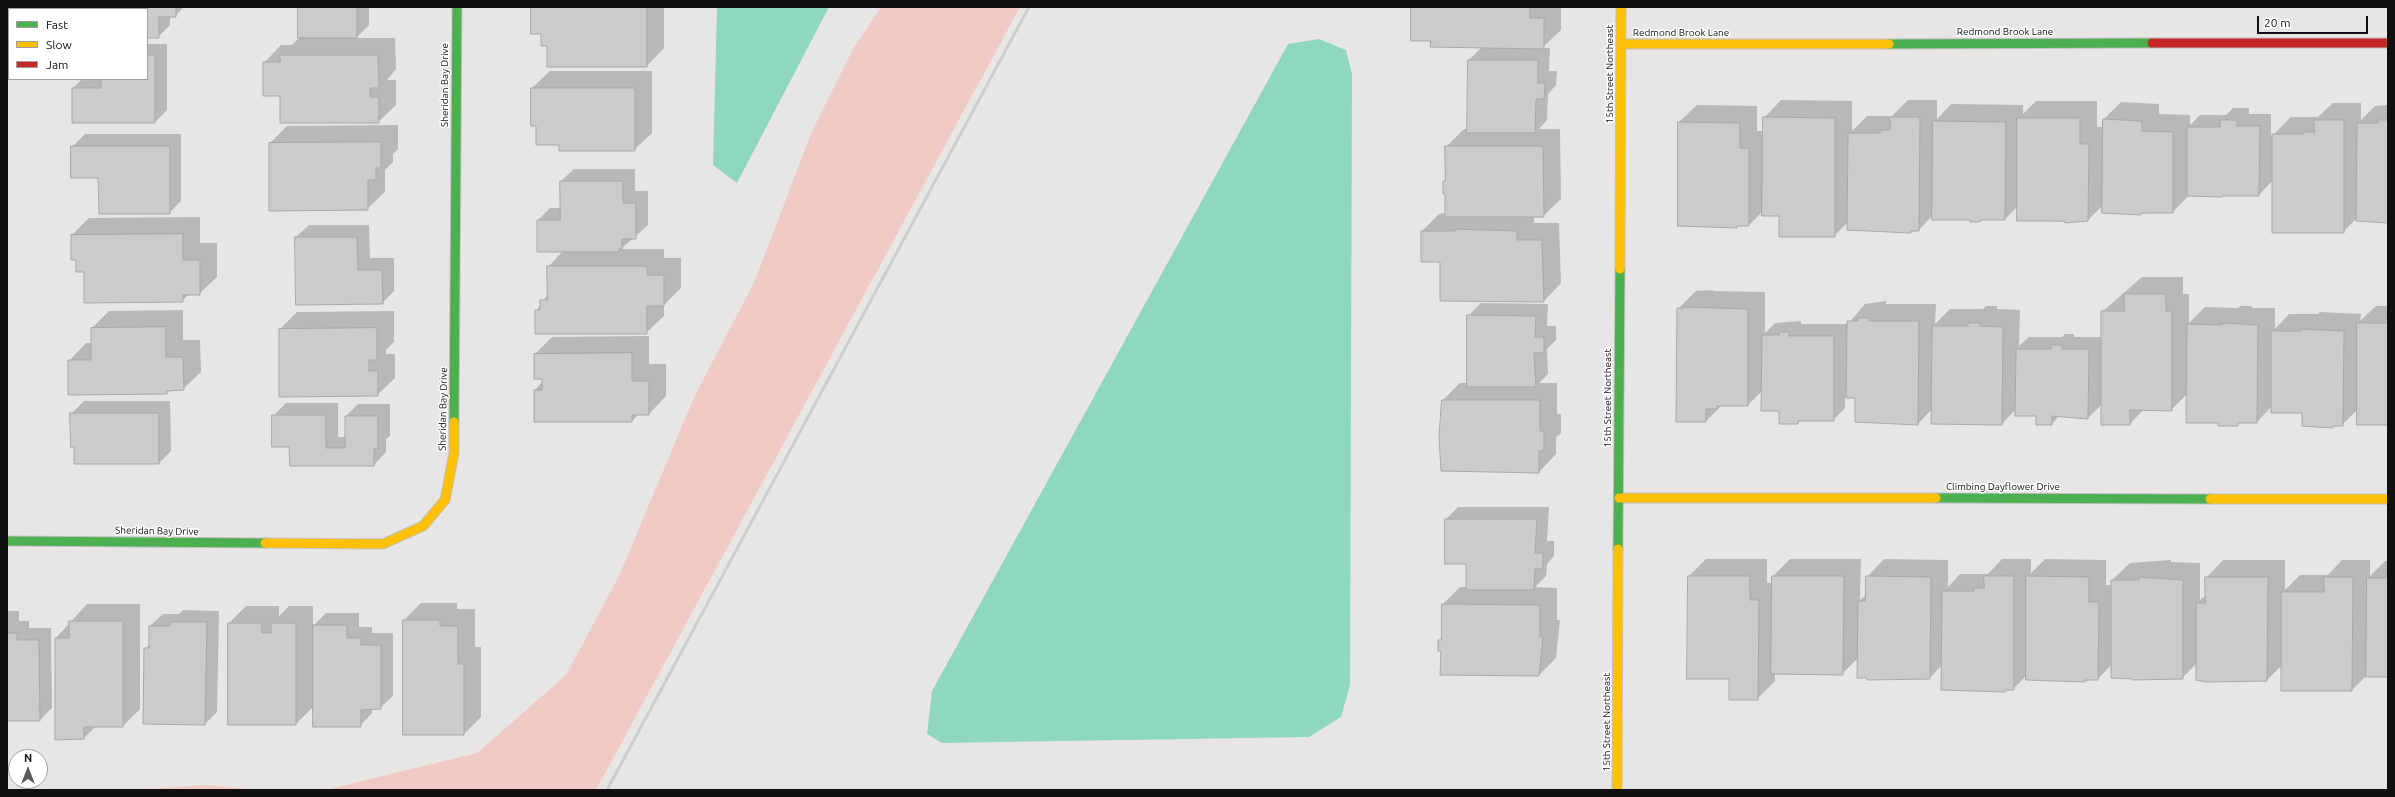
<!DOCTYPE html>
<style>
body{margin:0}
#map{position:relative;width:2395px;height:797px;overflow:hidden;background:#e8e6e5;font-family:Ubuntu,sans-serif}
canvas{display:block}
.frame{position:absolute;inset:0;border:8px solid #110f0f;pointer-events:none}
.legend{position:absolute;left:8px;top:8px;width:140px;height:72px;box-sizing:border-box;background:#fff;border:1px solid #a09f9f;margin:0;padding:5px 7px;list-style:none;font-size:12px;color:#110f0f}
.legend li{display:flex;align-items:center;gap:8px;height:20px}
.legend b{width:20px;border:1px solid #a09f9f}
.north{position:absolute;left:8px;top:749px;width:40px;height:40px;box-sizing:border-box;background:#fff;border:1px solid #a09f9f;border-radius:50%;rotate:0deg;font-size:11px;font-weight:700;line-height:16px;text-align:center;color:#110f0f}
.north::after{content:'';display:block;margin:auto;width:14px;height:18px;background:#5c5a5a;clip-path:polygon(50% 0,100% 100%,50% 72%,0 100%)}
.scale{position:absolute;left:2257px;top:16px;width:111px;height:18px;box-sizing:border-box;border:2px solid #110f0f;border-top:0;padding-left:5px;font-size:12px;line-height:14px;white-space:nowrap;color:#110f0f;-webkit-text-stroke:3px #fff;paint-order:stroke}
</style>
<div id="map">
<canvas width="2395" height="797"></canvas>
<div class="frame"></div>
<ul class="legend">
<li><b style="height:5px;background:#4caf50"></b>Fast</li>
<li><b style="height:5px;background:#ffc107"></b>Slow</li>
<li><b style="height:5px;background:#c62828"></b>Jam</li>
</ul>
<div class="north">N</div>
<div class="scale">20 m</div>
</div>
<script>
const ctx = document.querySelector('canvas').getContext('2d');
ctx.lineJoin = 'round';
function paint(path, color) {
  ctx.fillStyle = color;
  ctx.fill(path, 'evenodd');
}
function stroke(path, color, width, dash) {
  ctx.strokeStyle = color;
  ctx.lineWidth = width;
  ctx.lineCap = dash ? 'butt' : 'round';
  ctx.setLineDash(dash || []);
  ctx.stroke(path);
}
function write(font, color, halo, rows, align = 'center') {
  ctx.font = font + ' Ubuntu,sans-serif';
  ctx.lineWidth = 3;
  ctx.setLineDash([]);
  ctx.textBaseline = 'middle';
  ctx.strokeStyle = halo;
  ctx.fillStyle = color;
  for (const [text, x, y, turn = 0] of rows) {
    ctx.save();
    ctx.translate(x, y);
    ctx.rotate((+turn || 0) * Math.PI / 180);
    ctx.textAlign = isNaN(turn) ? turn : align;
    if (halo) ctx.strokeText(text, 0, 0);
    ctx.fillText(text, 0, 0);
    ctx.restore();
  }
}
const green = new Path2D(`
 M881,7H1020L596,790H325L477,753L566,675L619,576L695,395L754,283L812,131L853,49Z
 M207,785L256,790H132Z`);
const water = new Path2D(`
 M717,7H829L737,183L713,165Z
 M1319,39L1346,50L1352,74L1350,685L1341,717L1309,737L942,743L927,734L932,691L1288,44Z`);
const shadow = new Path2D(`
 M97,7H184L175,16H170V25L158,37H147V9H97Z
 M299,7H369V25L356,38H395L396,69L387,80H396V105L378,122L281,95L264,63L281,45H292L299,38Z
 M532,7H664V48L647,66L548,45Z
 M1412,7H1561V30L1542,48H1550L1549,71H1557L1556,85L1548,94L1547,120L1539,129H1560L1561,199L1543,216H1534V223H1559L1561,283L1544,301L1441,261L1422,231L1439,214L1446,213V193L1444,181L1446,178V147L1464,129H1468L1469,60L1482,47L1432,40Z
 M147,44H167V110L155,122H73V88L82,79H147Z
 M550,71H652V133L634,150L560,144L537,125H532V88Z
 M1781,100L1852,101V131L1867,116H1892L1908,100H1937V119L1951,104L2023,105V114L2036,101H2097V127H2103L2104,119L2121,102L2159,104V114L2190,115V125L2200,115H2226L2233,108H2249V114H2271V137L2291,117H2318L2333,103H2361V120L2375,106L2388,105V221L2357,218L2343,232L2273,180L2259,195L2190,194L2173,212L2133,214L2103,205L2088,220L2075,222L2018,220V206L2005,219H1982L1980,221L1933,215L1919,230L1911,232L1848,222L1834,236L1763,211L1749,225L1727,227L1679,122L1697,105L1757,106V131H1764V118Z
 M398,125V149L393,154V162L385,170V192L367,209L270,143L287,126Z
 M85,134H181V201L169,213L99,177L72,147Z
 M574,169H635V191H648V225L621,249H664V258H681V288L664,305V316L646,333L536,311L548,294V267L563,251H538V220L550,208H561V181Z
 M200,217V243H217V277L199,294H189L182,301L85,271L72,235L89,218Z
 M309,225H369L370,258H394V291L382,303L296,237Z
 M2142,277H2183V294H2189V323L2205,307L2238,308L2240,306H2252V308H2275V329L2289,314H2318L2320,312L2361,314L2360,321L2376,306H2388V424L2358,409L2342,425L2303,412L2272,406L2257,422H2241L2237,425L2219,422L2187,394L2171,410L2144,409L2130,424L2102,404L2088,418L2060,415L2052,424L2037,415L2016,409L2002,424L1932,409L1918,424L1856,397H1845V408L1833,420H1801L1798,423L1780,410L1762,391L1747,406H1721L1706,421L1678,309L1696,291L1713,290V291L1765,292V333L1775,323L1801,321V324H1848L1865,304L1886,301V304H1936L1935,324L1950,309H1983L1986,306H1997V309L2020,310L2019,346L2029,337H2062L2065,334H2074V337H2102V312Z
 M1481,303L1548,304L1547,326H1556V340L1547,349L1548,374L1539,383H1557V414H1561V433L1556,437V454L1539,472L1443,400L1460,383H1468V316Z
 M183,310V340H200L201,372L183,389L170,390L166,393L69,361L86,343H92V328L109,311Z
 M394,311V342L386,350V354H395V378L377,395L280,329L297,312Z
 M649,336V364H666V396L649,414H639L632,421L535,390L543,381L535,354L552,337Z
 M84,401H170L171,451L159,463L75,446L71,414Z
 M286,403H338V437H346V416L358,404H390V436L386,439V452L374,465L290,446L273,416Z
 M1458,507H1549L1547,541H1554V556L1547,564L1546,576L1535,587L1557,588V620H1560L1556,658L1539,675L1442,650L1439,641L1442,638L1443,604L1460,587H1467V563L1446,519Z
 M1706,559H1767V583H1773V576L1790,559H1861L1860,600L1867,594V577L1884,559L1948,560V587L1960,574H1988L2002,559H2031V573L2045,559L2106,560V585H2112V580L2130,563L2171,560V562L2200,563V600L2206,595V578L2223,560H2285V590L2300,575H2328L2342,560H2370V576L2385,561H2388V676H2366L2352,690L2282,665L2267,680L2197,663L2182,678L2112,664L2098,679L2085,681L2027,679V675L2013,689L1942,665L1930,678L1858,658L1842,674L1775,673V681L1757,699L1730,678H1688L1689,576Z
 M421,603H457V609H475V647H481V717L464,734L404,620Z
 M87,604H140V709L123,726H96L84,738L56,739V638Z
 M246,606H279V616L289,606H313V626L326,613H359V627H372V633H393V696L380,708L372,709V713L360,726L314,706L296,724L229,623Z
 M183,610L219,611L217,712L205,724L145,649L150,644V626L163,614H179Z
 M7,611H19V621H29V628H51L52,708L40,720H7Z`);
const building = new Path2D(`
 M96,7H176V17H159V38H147V9H96Z
 M298,7H357V38H298Z
 M531,7H647V67H547V46H541V34H531Z
 M1411,7H1528L1530,9V18H1544V49L1430,47L1431,41H1411Z
 M147,55H155V123H72V88H101V79H147Z
 M280,55H378L379,88H370V97H379V123H280V96H263V62H280Z
 M1468,60H1538V83H1545L1544,99H1536L1535,133H1467Z
 M531,88H635V151H559V145H536V126H531Z
 M1763,117L1835,118V237H1779V216H1762Z
 M1890,117H1920L1919,231H1911V233L1847,230L1848,133H1880V130H1890Z
 M2017,118H2080V144H2089L2088,221L2065,223V221H2017Z
 M2103,119L2142,121V131L2173,132V213H2141V215L2102,213Z
 M2220,120H2237V126H2260L2259,196H2222V197L2187,196V127H2220Z
 M2314,120H2344V233H2272V134H2304V132H2314Z
 M2378,120H2388V223L2356,221L2357,123H2378Z
 M1933,121L2006,122L2005,220H1980V222H1970V220H1932Z
 M1678,122L1740,123V148H1749V226H1737V228L1678,226Z
 M381,142V168H376V180H368V210L269,211V143Z
 M71,146H170V214H99L98,178H71Z
 M1445,146H1543L1544,217H1445V194H1443V181H1445Z
 M560,181H623V203H636V239H622V249H619V252H537V220H560Z
 M1455,229L1517,231V240H1542L1544,302L1440,301V262H1421V231H1455Z
 M183,234V260H200V295H183V302L84,303V272H76V260H71V235Z
 M295,237H357L358,270H382L383,304L296,305Z
 M547,266H647V275H664V306H647V334H535V310H540V300H547Z
 M2124,294H2166V311H2172V411L2130,410V425H2101V311H2124Z
 M1684,307L1748,309V406H1717V409H1706V422H1676L1677,308H1684Z
 M1467,315L1536,316L1535,337H1544V353H1534L1536,387H1467Z
 M1858,318H1869V321H1919L1918,425L1855,422V398H1846L1847,321H1858Z
 M1968,323H1980V326L2003,327L2002,425L1931,424L1932,326H1968Z
 M2222,323L2258,325L2257,423H2238V426H2218V423H2186L2187,324L2222,325Z
 M2357,323H2388V425H2357Z
 M166,327V357H183L184,390L167,391V394L68,395V360H91V328Z
 M377,328V360H369V371H378V396L279,397V329Z
 M2301,329L2344,331L2343,426H2333V428L2302,426V413H2271V331H2301Z
 M1779,332H1789V336H1834V421H1798V424H1779V411H1761L1762,335H1779Z
 M2051,345H2062V349H2089L2088,419L2052,416V425H2036V416H2015L2016,349H2051Z
 M632,353V381H649V415H632V422H534V390H542V379H534V354Z
 M1442,400H1540V431H1544V451H1539V473L1441,471L1439,437Z
 M70,413H159V464H74V447H71Z
 M272,415H326V448H345V416H378V449H374V466H290L289,447H272Z
 M1445,519H1537L1535,553H1543V569H1535L1534,590H1466V564H1445Z
 M1688,576H1750V600H1759L1758,700H1729V679H1687Z
 M1772,576H1844L1843,675L1771,674Z
 M1866,576L1931,577L1930,679L1867,680V678H1857L1858,601H1865Z
 M1984,576H2014V690H2005V692L1941,690L1942,591H1974V588H1984Z
 M2026,576L2089,577V602H2099L2098,680H2085V682L2026,680Z
 M2139,577L2183,580V679L2133,680V679L2111,678V580H2139Z
 M2205,577H2268L2267,681L2207,682L2196,680V603H2205Z
 M2324,577H2353L2352,691H2281V592H2324Z
 M2367,578H2388V679V677H2366Z
 M1442,604L1540,605V637H1543L1539,676L1440,675L1441,651H1438V640H1441Z
 M403,620H440V626H458V664H464V735H403Z
 M69,621H123V727H84V739L55,740V638H69Z
 M170,622H207L205,725L143,724L144,648H149V626H170Z
 M7,623L8,633H17V640H39L40,721H7Z
 M228,623H262V633H271V623H296V725H228Z
 M313,625H347V638H361V645H381V709L361,710V727H313Z`);
const fast = new Path2D(`
 M1889,44L2152,43
 M454,422L457,7
 M1936,498L2210,499
 M7,541L265,543
 M1618,549L1620,269`);
const slow = new Path2D(`
 M1621,44H1889
 M1620,269L1621,7
 M1619,498H1936
 M2210,499H2388
 M265,543L383,544L423,526L445,500L454,453V422
 M1617,790L1618,549`);
const jam = new Path2D(`
 M2152,43H2388`);
const rail = new Path2D(`
 M607,790L1029,7`);
const streetNames = [
 ["Redmond Brook Lane",2005,32],
 ["Redmond Brook Lane",1681,33],
 ["15th Street Northeast",1610,74,-90],
 ["Sheridan Bay Drive",445,85,-90],
 ["15th Street Northeast",1608,398,-90],
 ["Sheridan Bay Drive",443,409,-89],
 ["Climbing Dayflower Drive",2003,487],
 ["Sheridan Bay Drive",157,531,1],
 ["15th Street Northeast",1607,722,-90]
];
paint(green, '#f0cbc5');
paint(water, '#8fd8be');
paint(shadow, '#0003');
paint(building, '#cccaca');
stroke(building, '#a9a7a7', 1);
stroke(fast, '#c2c0c0', 11);
stroke(slow, '#c2c0c0', 11);
stroke(jam, '#c2c0c0', 11);
stroke(fast, '#4caf50', 9);
stroke(slow, '#ffc107', 9);
stroke(jam, '#c62828', 9);
stroke(rail, '#cecdcd', 3);
write('10px', '#110f0f', '#fff', streetNames);
</script>
